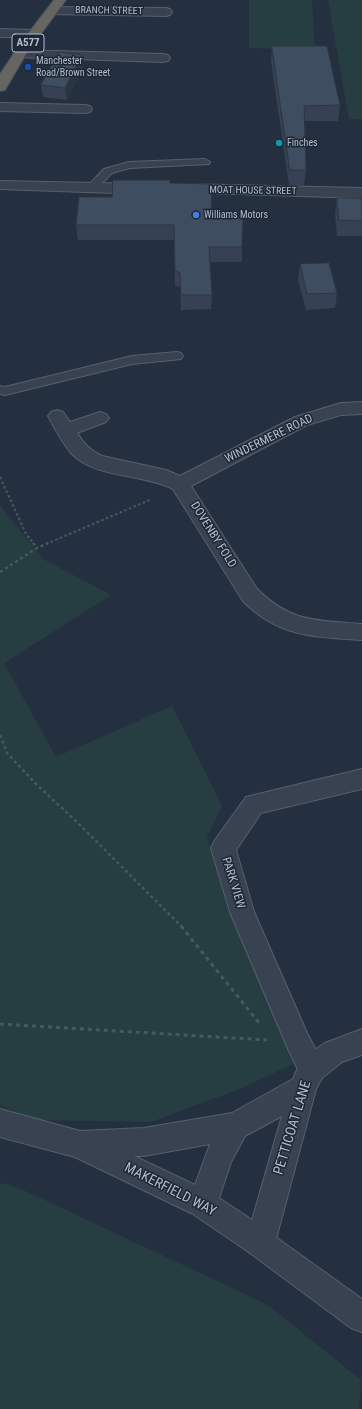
<!DOCTYPE html>
<style>
body{margin:0}
canvas{display:block;background:#243040}
</style>
<canvas width="362" height="1409"></canvas>
<script>
const ctx = document.querySelector('canvas').getContext('2d');
ctx.lineJoin = 'round';
function paint(path, color) {
  ctx.fillStyle = color;
  ctx.fill(path, 'evenodd');
}
function stroke(path, color, width, dash) {
  ctx.strokeStyle = color;
  ctx.lineWidth = width;
  ctx.lineCap = dash ? 'butt' : 'round';
  ctx.setLineDash(dash || []);
  ctx.stroke(path);
}
function write(font, color, halo, rows, align = 'center') {
  ctx.font = font + ' "Roboto Condensed",sans-serif';
  ctx.lineWidth = 3;
  ctx.setLineDash([]);
  ctx.textBaseline = 'middle';
  ctx.strokeStyle = halo;
  ctx.fillStyle = color;
  for (const [text, x, y, turn = 0] of rows) {
    ctx.save();
    ctx.translate(x, y);
    ctx.rotate((+turn || 0) * Math.PI / 180);
    ctx.textAlign = isNaN(turn) ? turn : align;
    if (halo) ctx.strokeText(text, 0, 0);
    ctx.fillText(text, 0, 0);
    ctx.restore();
  }
}
const green = new Path2D(`
 M249,0H312L315,50L249,48Z
 M328,0H362V119H349Z
 M0,505L43,559L111,595L4,663L56,757L172,706L222,806L207,837L229,912L262,987L293,1064L242,1088L151,1122L33,1120L0,1105Z
 M0,1183L19,1188L268,1305L361,1380L359,1409H0Z`);
const pathFar2 = new Path2D(`
 M0,477L26,534L34,544
 M46,544L152,499`);
const pathFar1 = new Path2D(`
 M33,543L37,548
 M0,572L37,548L48,543
 M0,735L7,753L36,784L77,822L182,927`);
const path = new Path2D(`
 M181,926L260,1024
 M0,1024L267,1040`);
const service = new Path2D(`
 M205,159L210,162L209,164L130,168L112,173L96,189H88L87,187L104,169L129,162Z
 M177,352L181,353L183,356L181,359L132,364L5,395L0,394V386L5,387L132,356Z`);
const minor = new Path2D(`
 M52,7L166,8L170,9L172,12L170,15L166,16L48,14L46,11L48,8Z
 M0,29L35,30L40,31L41,34L40,37L35,38L0,37Z
 M20,50L163,54L168,55L170,58L168,61L163,62L15,57L13,54L15,51Z
 M0,103L85,105L90,106L92,109L90,112L85,113L0,111Z
 M0,181L143,184L148,186L151,189L148,192L143,194L0,189Z
 M181,184L362,188V198L176,192L173,189L176,186Z
 M362,402V414L341,415L307,425L191,486L257,589C291,623 317,620 362,624V640C315,637 278,637 243,601L173,489C144,474 96,478 73,455C63,445 55,428 48,416L51,412L57,410L63,412L70,422L100,412L106,414L109,418L106,422L77,433C84,444 90,450 102,456L166,470L180,476L295,417L341,403Z
 M362,769V789L261,813L236,850L254,912L307,1033L325,1068L322,1078L312,1081L302,1078L289,1051L230,912L211,848L215,840L246,797Z
 M260,1228L270,1233L362,1299V1332L351,1328L250,1253L245,1243L250,1233Z`);
const tertiary = new Path2D(`
 M362,1029V1055L342,1062L322,1078L316,1089L275,1243L270,1253L260,1258L250,1253L193,1214L75,1157L0,1137V1109L80,1131L144,1128L232,1113L293,1079L302,1058L325,1043ZM282,1116L252,1220L219,1198L231,1162L245,1136ZM210,1144L195,1185L134,1156H144Z`);
const trunk = new Path2D(`
 M54,0H66L26,54L5,90L0,91V74L23,40Z`);
const wall = new Path2D(`
 M272,46L340,105L338,121H305L306,170L304,185H289L271,61Z
 M83,67L67,100L43,97L41,85Z
 M170,183L211,217L242,247V262H210L212,295L211,309L181,310L180,287L175,286L174,240H78L76,225L112,197Z
 M337,198H362V236H337L335,214Z
 M300,264L337,293L335,308L306,310L298,280Z`);
const shadedWall = new Path2D(`
 M82,55L83,67L67,100L65,88Z`);
const building = new Path2D(`
 M272,46H327L340,105L304,106L306,170H290Z
 M59,52L82,55L65,88L41,85Z
 M113,180H170V183L212,184L211,217L243,218L242,247H209L212,295H181L180,273L175,271L174,225H76L79,197H112Z
 M337,198H362V221L339,220Z
 M329,263L337,293L307,294L300,264Z`);
const markers = [
 [28,67,4,"#1a4fb4"],
 [279,143,4,"#0f9aa8"],
 [196,215,4,"#3f7fe0"]
];
const farStreetnames = [
 ["BRANCH STREET",109,11,1],
 ["MOAT HOUSE STREET",253,191,1]
];
const farPoinames = [
 ["Manchester",36,61],
 ["Road/Brown Street",36,73],
 ["Finches",287,143],
 ["Williams Motors",204,215]
];
const shields = [
 [28,43,32]
];
const shieldNames = [
 ["A577",28,43]
];
const streetNames = [
 ["WINDERMERE ROAD",269,439,-26],
 ["DOVENBY FOLD",213,535,58],
 ["PARK VIEW",233,883,73]
];
const nearStreetnames = [
 ["PETTICOAT LANE",293,1128,-73],
 ["MAKERFIELD WAY",170,1190,27]
];
paint(green, '#263e41');
stroke(service, '#56606e', 2);
stroke(minor, '#56606e', 2);
stroke(tertiary, '#56606e', 2);
stroke(trunk, '#434d5b', 2);
stroke(pathFar2, '#445b5e', 2, [2.5, 2.5]);
stroke(pathFar1, '#445b5e', 2.5, [3, 3]);
stroke(path, '#445b5e', 3, [4, 4]);
paint(service, '#384250');
paint(minor, '#384250');
paint(tertiary, '#384250');
paint(trunk, '#666562');
paint(wall, '#364253');
paint(shadedWall, '#2c3643');
paint(building, '#3f4d60');
stroke(building, '#2c3643', 1);
for (const [x, y, r, color] of markers) {
  const dot = new Path2D();
  dot.arc(x, y, r, 0, 2 * Math.PI);
  ctx.fillStyle = color;
  ctx.fill(dot);
  stroke(dot, '#1d2735', 1.5);
}
write('10px', '#b4bdcb', '#1d2735', farStreetnames);
write('10px', '#b4bdcb', '#1d2735', farPoinames, 'left');
for (const [x, y, w] of shields) {
  const box = new Path2D();
  box.roundRect(x - w / 2, y - 9, w, 18, 3);
  ctx.fillStyle = '#1d2735';
  ctx.fill(box);
  stroke(box, '#b4bdcb', 1);
}
write('bold 11px', '#b4bdcb', null, shieldNames);
write('12px', '#b4bdcb', '#1d2735', streetNames);
write('14px', '#b4bdcb', '#1d2735', nearStreetnames);
</script>
